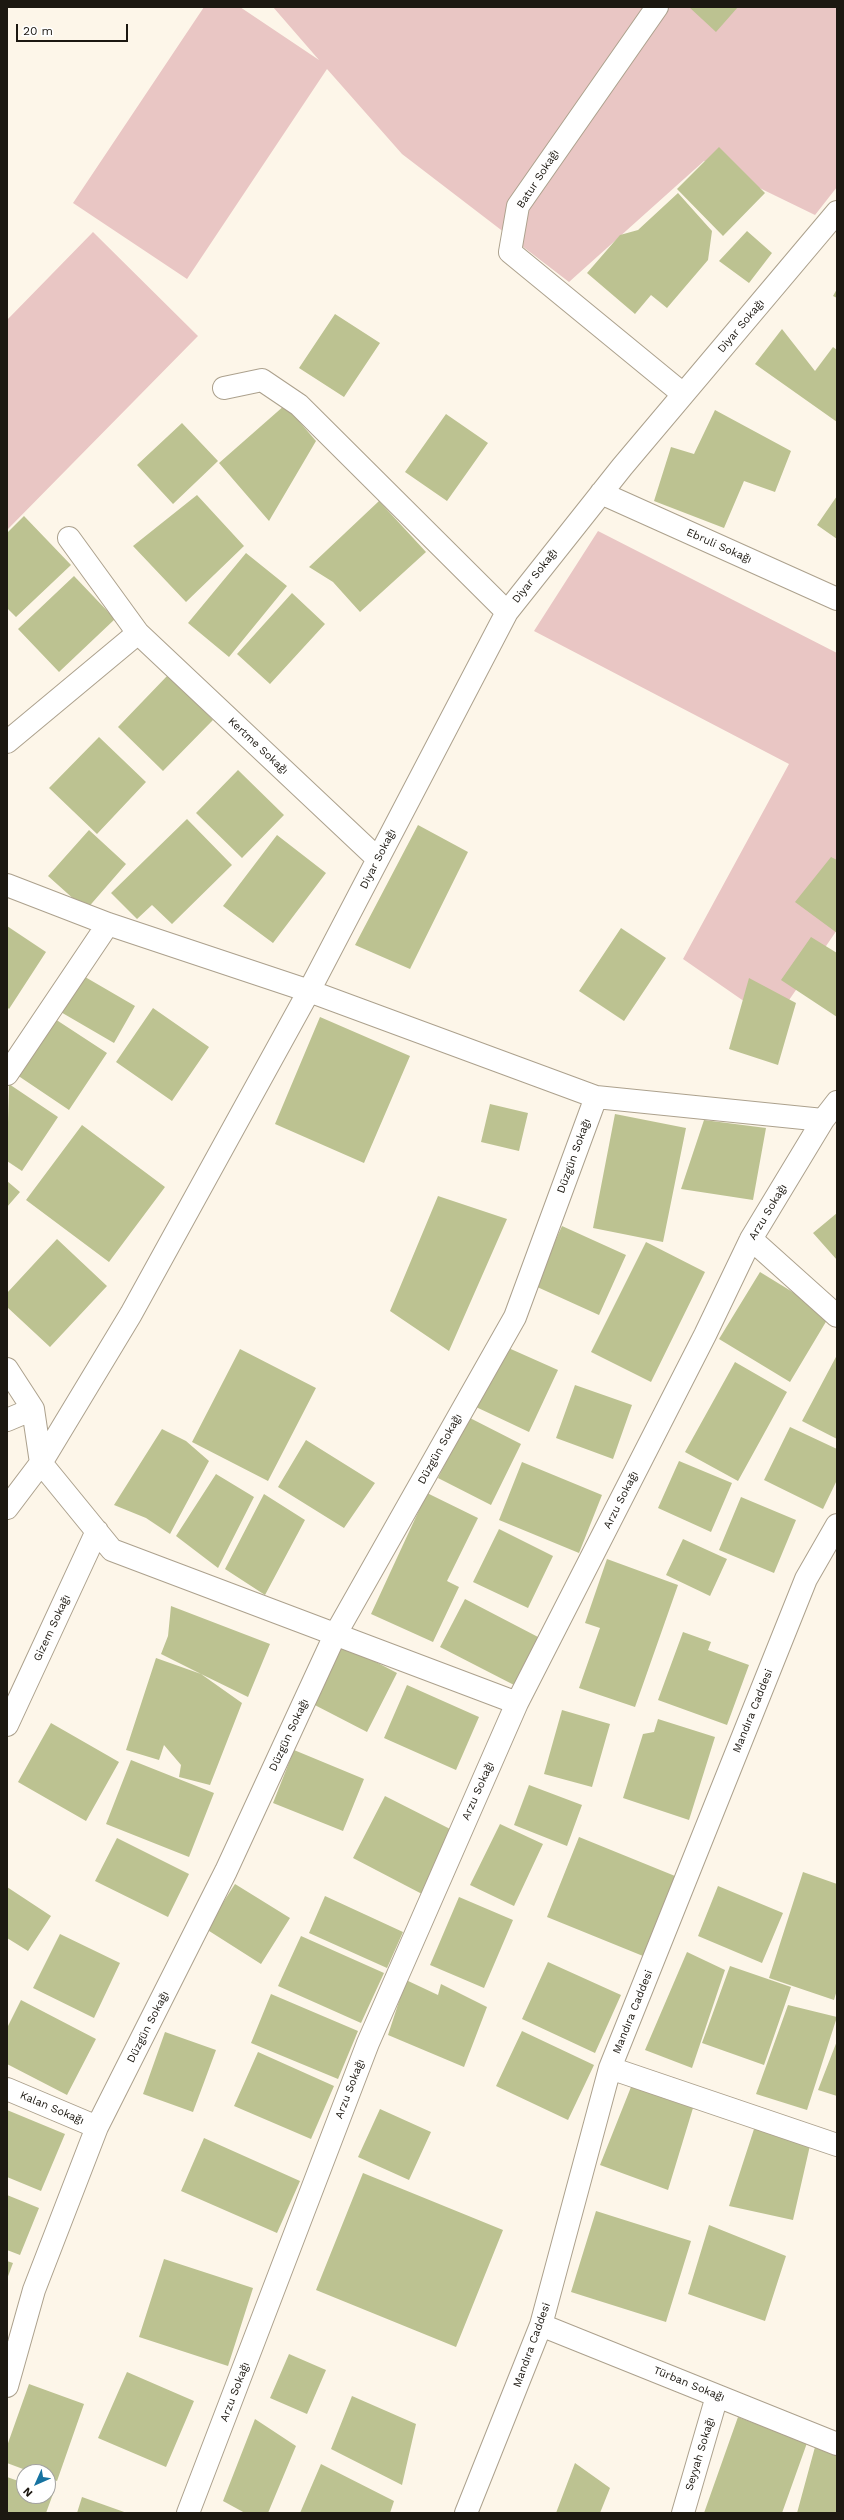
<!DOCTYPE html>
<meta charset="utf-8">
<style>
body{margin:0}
#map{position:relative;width:844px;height:2520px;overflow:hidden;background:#fdf6e9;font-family:"Work Sans",sans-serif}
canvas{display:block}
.frame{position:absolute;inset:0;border:8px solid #1c1811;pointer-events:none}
.north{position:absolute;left:16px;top:2464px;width:40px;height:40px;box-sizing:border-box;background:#fff;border:1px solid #a4a3a0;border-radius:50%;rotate:225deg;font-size:11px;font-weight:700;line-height:16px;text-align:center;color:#1c1811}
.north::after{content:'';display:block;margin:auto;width:14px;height:18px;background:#1673a1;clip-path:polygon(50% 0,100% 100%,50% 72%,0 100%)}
.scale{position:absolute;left:16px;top:24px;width:112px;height:18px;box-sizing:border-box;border:2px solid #1c1811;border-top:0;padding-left:5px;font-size:12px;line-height:14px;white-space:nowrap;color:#1c1811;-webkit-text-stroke:3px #fff;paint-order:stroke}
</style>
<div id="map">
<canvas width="844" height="2520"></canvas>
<div class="frame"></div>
<div class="north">N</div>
<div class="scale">20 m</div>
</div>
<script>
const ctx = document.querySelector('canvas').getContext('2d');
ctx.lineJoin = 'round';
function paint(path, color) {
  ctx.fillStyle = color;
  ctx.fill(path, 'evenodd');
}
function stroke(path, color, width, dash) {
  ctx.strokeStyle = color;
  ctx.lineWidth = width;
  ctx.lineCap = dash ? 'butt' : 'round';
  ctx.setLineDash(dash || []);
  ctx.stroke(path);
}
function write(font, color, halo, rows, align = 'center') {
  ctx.font = font + ' "Work Sans",sans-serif';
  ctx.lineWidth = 3.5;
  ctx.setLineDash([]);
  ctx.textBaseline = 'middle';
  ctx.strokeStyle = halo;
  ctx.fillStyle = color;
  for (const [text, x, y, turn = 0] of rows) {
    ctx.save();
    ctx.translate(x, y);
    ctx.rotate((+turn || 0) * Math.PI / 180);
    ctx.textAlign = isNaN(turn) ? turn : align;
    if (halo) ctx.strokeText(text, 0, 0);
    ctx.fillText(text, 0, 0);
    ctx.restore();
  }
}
const green = new Path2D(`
 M204,7H240L319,60L273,7H837V187L815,215L704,161L569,282L402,154L327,69L187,279L73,203Z
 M93,232L198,336L7,530V320Z
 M598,531L837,653V930L774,1022L683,959L789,764L534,631Z`);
const building = new Path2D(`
 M689,7H738L716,32Z
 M719,147L765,193L723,236L677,189Z
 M678,193L712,231L708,260L667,308L651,295L635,314L587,273L620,235L638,230Z
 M747,231L772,253L749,283L719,261Z
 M837,289V298L833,296Z
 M335,314L380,343L344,397L299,368Z
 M782,329L815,371L833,347L837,350V422L755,364Z
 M285,405L316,441L269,521L219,463Z
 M715,410L791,451L775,492L744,481L724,528L654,501L671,447L694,454Z
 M446,414L488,443L447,501L405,472Z
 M182,423L218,461L173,504L137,465Z
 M197,495L244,546L186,602L133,546Z
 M837,496V539L817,525Z
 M379,501L426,552L360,612L333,582L309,567Z
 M24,516L71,565L16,617L7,608V533Z
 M246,553L287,586L229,657L188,623Z
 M74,576L115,619L59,672L18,629Z
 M292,593L325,624L270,684L237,654Z
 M168,675L213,720L163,771L118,727Z
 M99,737L146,782L97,834L49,788Z
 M238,770L284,815L242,858L196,813Z
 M187,819L232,865L172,924L152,905L137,919L111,893Z
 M418,825L468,852L410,969L355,945Z
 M89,830L126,864L86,910L48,876Z
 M277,835L326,873L273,943L223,906Z
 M831,857L837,860V933L795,902Z
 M7,926L46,952L9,1009L7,1007Z
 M621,928L666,958L624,1021L579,991Z
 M811,937L837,953V1017L781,980Z
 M80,974L135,1006L114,1043L59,1011Z
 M749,978L796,1003L778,1065L729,1049Z
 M153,1008L209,1047L172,1101L116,1062Z
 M320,1017L410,1056L364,1163L275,1124Z
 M55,1019L107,1053L69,1110L17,1075Z
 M9,1084L58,1117L22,1171L7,1161Z
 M490,1104L528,1113L519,1151L481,1142Z
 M615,1114L686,1128L663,1242L593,1228Z
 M704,1120L766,1128L753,1200L681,1189Z
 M82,1125L165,1187L109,1262L26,1200Z
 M7,1181L20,1192L7,1207Z
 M438,1196L507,1219L449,1351L390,1311Z
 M837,1213V1260L813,1233Z
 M562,1226L626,1255L599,1315L535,1286Z
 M57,1239L107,1286L50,1347L7,1307V1293Z
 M646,1242L705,1272L651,1382L591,1352Z
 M760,1272L830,1315L790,1382L719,1339Z
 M504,1346L558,1370L529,1432L476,1407Z
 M240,1349L316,1388L268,1481L192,1442Z
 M837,1355V1439L802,1421Z
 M735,1362L787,1392L738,1481L685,1452Z
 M575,1385L632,1405L613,1459L556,1438Z
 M468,1417L521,1444L491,1505L438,1478Z
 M790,1427L837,1449V1480L823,1509L764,1480Z
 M162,1429L186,1441L209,1461L170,1534L146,1518L114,1505Z
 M306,1440L375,1483L344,1528L278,1487Z
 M679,1461L732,1483L711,1532L658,1508Z
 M522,1462L602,1495L579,1553L499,1520Z
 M216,1474L254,1497L218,1568L176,1536Z
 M427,1493L478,1518L447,1581L459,1587L433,1642L371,1614Z
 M264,1494L305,1520L265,1595L225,1569Z
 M741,1497L796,1520L774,1573L719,1550Z
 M499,1529L553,1556L528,1608L473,1582Z
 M683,1539L727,1559L710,1596L666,1575Z
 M607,1559L678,1585L635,1707L579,1688L600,1628L585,1623Z
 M465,1599L538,1637L514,1685L440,1647Z
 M171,1606L270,1644L248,1697L201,1674L242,1703L210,1785L179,1777L181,1765L164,1745L159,1760L126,1750L156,1658L201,1674L161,1654L168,1636Z
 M683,1632L711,1642L708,1650L749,1665L727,1725L658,1700Z
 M338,1642L397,1673L367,1732L307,1701Z
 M407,1685L479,1717L456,1770L384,1738Z
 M562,1710L610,1724L592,1787L544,1774Z
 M658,1719L715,1737L689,1820L623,1798L643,1734L654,1732Z
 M51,1723L119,1762L86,1821L18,1782Z
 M294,1750L364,1779L343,1831L273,1803Z
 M131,1760L214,1793L189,1857L106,1824Z
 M529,1785L582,1805L567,1846L514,1825Z
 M385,1796L454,1831L422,1894L353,1858Z
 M500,1824L543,1844L514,1906L470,1885Z
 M579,1837L675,1876L643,1956L547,1917Z
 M117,1838L189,1874L168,1917L95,1881Z
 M803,1872L837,1884V1990L834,2000L769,1978Z
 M235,1884L290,1918L261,1964L206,1929Z
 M718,1886L783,1913L762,1963L698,1936Z
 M7,1887L51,1916L28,1951L7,1938Z
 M325,1896L403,1932L387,1968L309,1933Z
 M459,1897L513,1920L484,1988L430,1965Z
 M60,1934L120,1963L94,2018L33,1988Z
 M301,1936L384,1973L361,2023L278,1986Z
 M687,1952L725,1970L692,2068L645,2050Z
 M548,1962L621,1995L595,2053L522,2019Z
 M730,1966L791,1987L764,2065L702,2043Z
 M406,1980L438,1995L441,1984L487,2007L464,2067L388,2035Z
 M271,1994L358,2031L338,2079L251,2043Z
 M21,2000L96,2039L67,2095L7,2064V2028Z
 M788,2005L837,2017L807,2110L756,2094Z
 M522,2031L594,2065L568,2120L496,2086Z
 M165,2032L216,2050L193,2112L143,2094Z
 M837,2041V2096L818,2090Z
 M258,2052L334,2086L311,2139L234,2106Z
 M631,2087L693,2108L668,2190L600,2165Z
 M380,2109L431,2132L409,2180L358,2157Z
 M7,2110L65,2134L41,2191L7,2177Z
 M754,2129L811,2141L793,2220L729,2206Z
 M204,2138L300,2181L277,2233L181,2191Z
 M363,2173L503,2230L456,2347L316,2290Z
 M7,2195L39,2208L20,2255L7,2250Z
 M596,2211L691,2241L666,2322L571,2292Z
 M709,2225L786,2256L765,2321L688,2294Z
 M164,2259L253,2288L228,2366L139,2337Z
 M7,2261L13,2263L7,2279Z
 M289,2354L326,2370L307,2414L270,2398Z
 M127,2372L194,2401L166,2467L98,2438Z
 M29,2384L84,2404L57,2481L48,2478V2472H31L7,2463V2446Z
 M352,2396L416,2424L402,2485L331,2449Z
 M738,2417L807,2443L782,2513H704Z
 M255,2419L296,2446L268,2513H245L223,2501Z
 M818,2436L837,2455V2513H797Z
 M575,2463L610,2488L600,2513H556Z
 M321,2464L394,2501L390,2513H300Z
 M7,2477L24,2483V2496H48V2492L53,2494L46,2513H7Z
 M82,2497L127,2513H77Z`);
const minor = new Path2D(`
 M657,7L518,206L510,252L683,394
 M224,388L262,380L299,405L507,612
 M601,493L837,599
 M69,538L138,633L378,859
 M7,742L138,633
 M7,885L108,924L309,991L596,1097L823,1120
 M7,1074L108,924
 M751,1239L837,1316
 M7,1369L33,1409L41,1463L112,1550L517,1703
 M7,1420L33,1409
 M7,1508L41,1463L131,1314L309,991L507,612L622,467L837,212
 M7,1725L97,1531
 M610,2068L837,2145
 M7,2089L97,2127
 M541,2325L837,2444
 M7,2386L34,2290L97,2127L226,1871L335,1635L515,1317L596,1097
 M188,2513L368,2043L517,1703L705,1335L751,1239L823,1120L837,1102
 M466,2513L541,2325L610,2068L806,1579L837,1525
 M683,2513L717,2396`);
const streetNames = [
 ["Batur Sokağı",538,179,-57],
 ["Diyar Sokağı",741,326,-50],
 ["Ebruli Sokağı",719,546,24],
 ["Diyar Sokağı",535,576,-52],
 ["Kertme Sokağı",258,746,43],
 ["Diyar Sokağı",378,859,-63],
 ["Düzgün Sokağı",574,1156,-70],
 ["Arzu Sokağı",768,1212,-59],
 ["Düzgün Sokağı",440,1449,-61],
 ["Arzu Sokağı",621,1500,-63],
 ["Gizem Sokağı",52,1628,-65],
 ["Mandıra Caddesi",753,1711,-68],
 ["Düzgün Sokağı",289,1735,-65],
 ["Arzu Sokağı",478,1791,-66],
 ["Mandıra Caddesi",633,2012,-68],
 ["Düzgün Sokağı",148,2027,-63],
 ["Arzu Sokağı",350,2089,-69],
 ["Kalan Sokağı",52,2108,23],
 ["Mandıra Caddesi",532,2345,-70],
 ["Türban Sokağı",689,2384,22],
 ["Arzu Sokağı",235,2392,-69],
 ["Seyyah Sokağı",700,2454,-73]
];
paint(green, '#e9c6c4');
paint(building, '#bcc291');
stroke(minor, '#aca18d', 24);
stroke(minor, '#fff', 22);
write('11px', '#1c1811', '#fff', streetNames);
</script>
